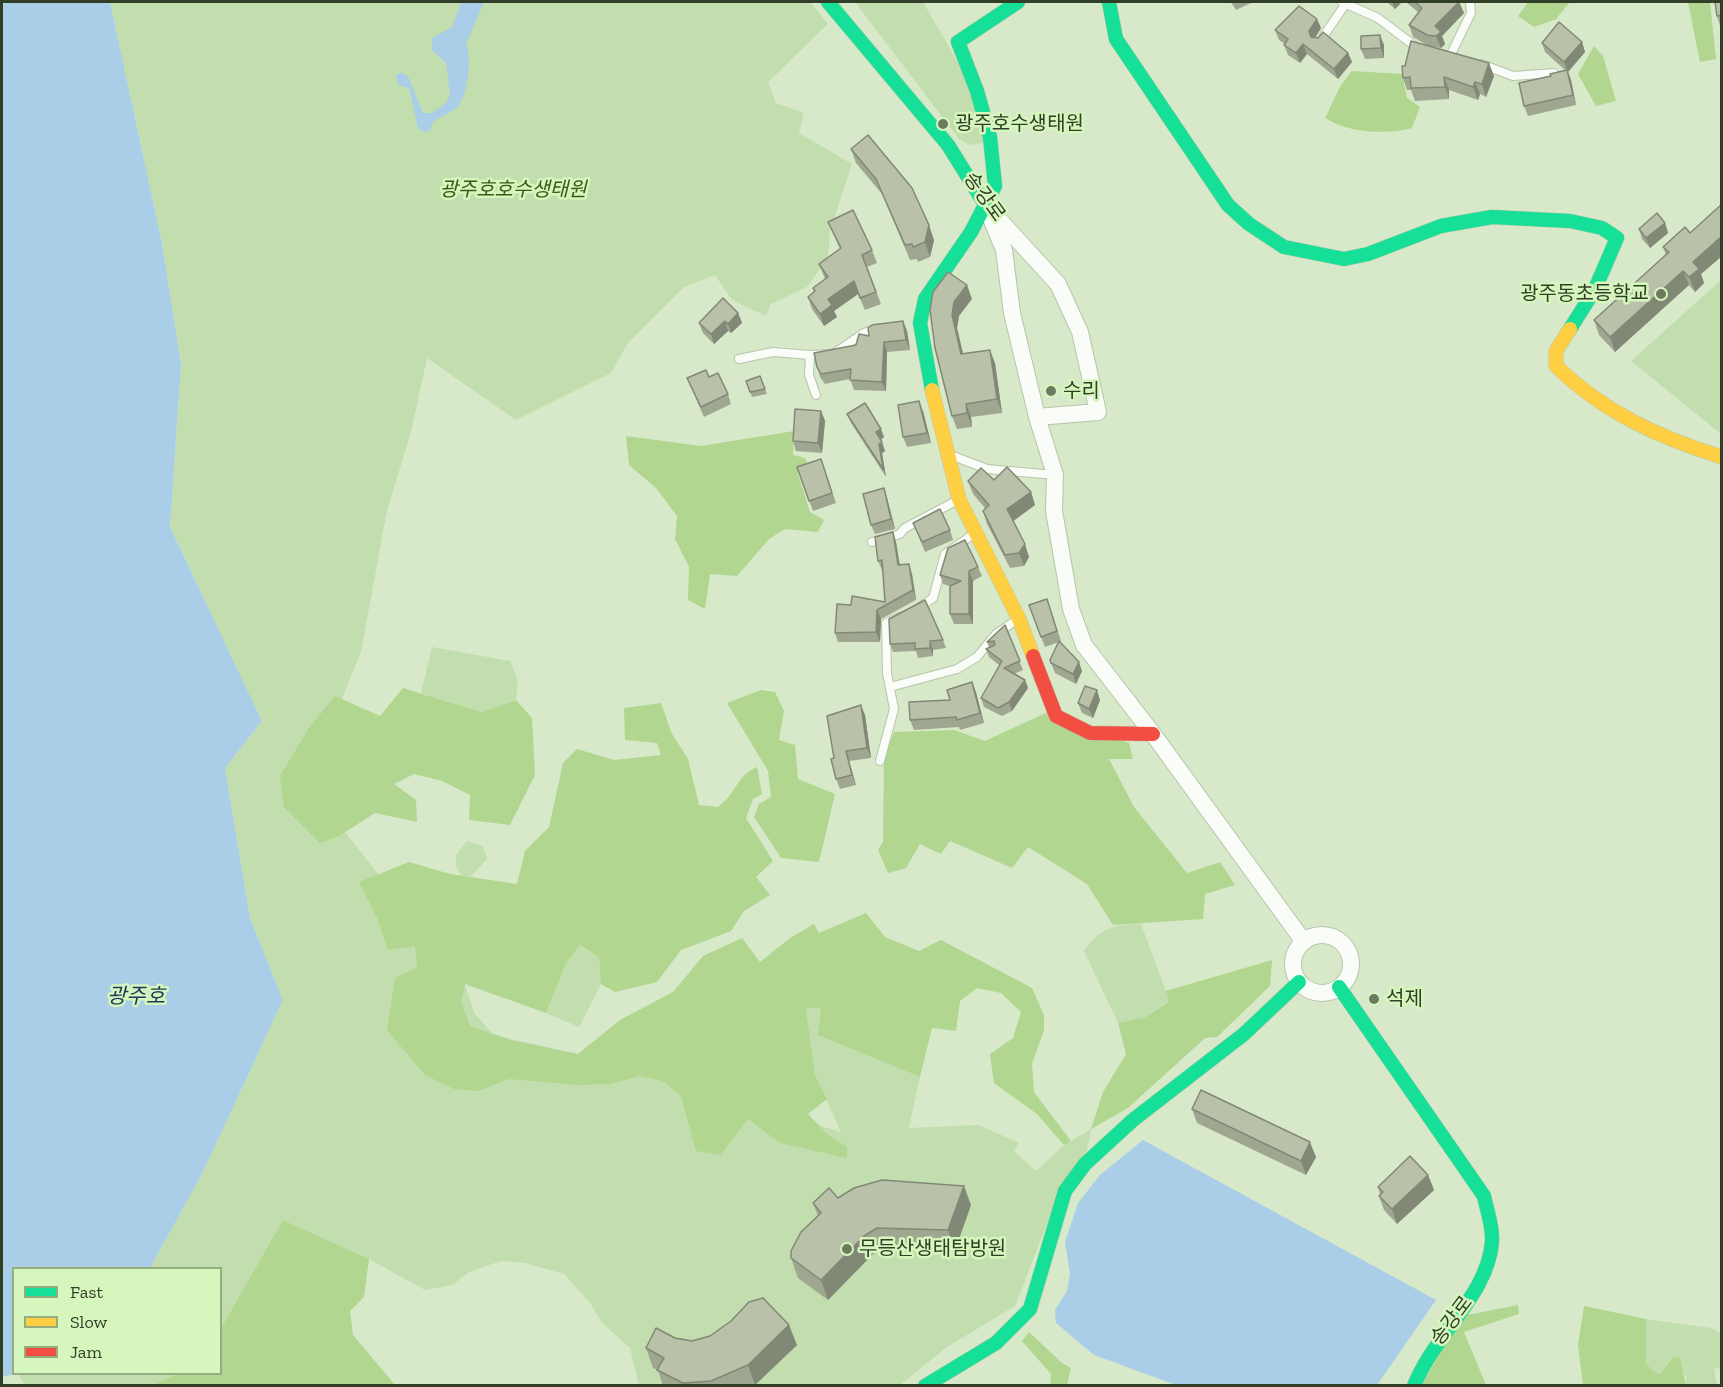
<!DOCTYPE html>
<meta charset="utf-8">
<style>
body{margin:0}
#map{position:relative;width:1723px;height:1387px;overflow:hidden;background:#d7e9c9;font-family:"Zilla Slab",serif}
canvas{display:block}
.frame{position:absolute;inset:0;border:3px solid #323f28;pointer-events:none}
.legend{position:absolute;left:12px;top:1267px;width:210px;height:108px;box-sizing:border-box;background:#d5f6bc;border:2px solid #94ad81;margin:0;padding:8px 10px;list-style:none;font-size:18px;color:#323f28}
.legend li{display:flex;align-items:center;gap:12px;height:30px}
.legend b{width:30px;border:2px solid #94ad81}
</style>
<div id="map">
<canvas width="1723" height="1387"></canvas>
<div class="frame"></div>
<ul class="legend">
<li><b style="height:8px;background:#16e098"></b>Fast</li>
<li><b style="height:8px;background:#ffcf43"></b>Slow</li>
<li><b style="height:8px;background:#f24e42"></b>Jam</li>
</ul>
</div>
<script>
const ctx = document.querySelector('canvas').getContext('2d');
ctx.lineJoin = 'round';
function paint(path, color) {
  ctx.fillStyle = color;
  ctx.fill(path, 'evenodd');
}
function stroke(path, color, width, dash) {
  ctx.strokeStyle = color;
  ctx.lineWidth = width;
  ctx.lineCap = dash ? 'butt' : 'round';
  ctx.setLineDash(dash || []);
  ctx.stroke(path);
}
function write(font, color, halo, rows, align = 'center') {
  ctx.font = font + ' "Zilla Slab","Noto Sans KR",serif';
  ctx.lineWidth = 5;
  ctx.setLineDash([]);
  ctx.textBaseline = 'middle';
  ctx.strokeStyle = halo;
  ctx.fillStyle = color;
  for (const [text, x, y, turn = 0] of rows) {
    ctx.save();
    ctx.translate(x, y);
    ctx.rotate((+turn || 0) * Math.PI / 180);
    ctx.textAlign = isNaN(turn) ? turn : align;
    if (halo) ctx.strokeText(text, 0, 0);
    ctx.fillText(text, 0, 0);
    ctx.restore();
  }
}
const green = new Path2D(`
 M110,2H810L828,24L768,82L776,103L804,113L799,133L852,164L830,231L828,258L807,287L771,304L766,316L732,300L715,275L684,287L628,343L611,373L516,420L427,358L411,432L387,511L361,652L329,730L327,809L465,984L474,1013L494,1035L578,1054L841,1132L815,1075L806,1008L821,1007L819,1035L920,1077L909,1128L979,1125L1019,1143L1014,1151L1036,1171L1064,1145L1091,1129L1086,1155L1063,1183L1015,1306L947,1347L900,1385H639L630,1348L602,1323L591,1304L564,1274L525,1263L501,1261L469,1272L452,1285L425,1290L369,1259L283,1220L221,1328L220,1268H150L201,1176L283,1000L250,918L225,768L262,721L170,527L181,364L162,243Z
 M855,2H923L961,68L987,142L969,145L959,139Z
 M1721,280V434L1631,361Z
 M432,647L510,661L518,681L516,700L482,712L421,693Z
 M467,841L483,846L487,859L470,877L461,875L456,867V855Z
 M1141,924L1170,1002L1146,1017L1118,1023L1084,951C1101,927 1113,925 1141,924Z
 M579,945L599,957L601,984L579,1027L546,1013L566,963Z
 M1646,1319L1711,1328L1721,1333V1369L1714,1368L1717,1385H1686L1687,1378L1672,1357L1659,1375L1646,1364Z
 M18,1374H177L154,1386L25,1385Z`);
const forest = new Path2D(`
 M1528,2H1570L1556,19L1534,27L1518,16Z
 M1688,2H1710L1716,59L1700,62Z
 M1594,46L1603,56L1616,101L1596,106L1578,74Z
 M1352,71L1402,74L1407,98L1420,107L1412,128C1384,135 1349,133 1325,118L1341,85Z
 M794,431L793,455L805,458L810,470L798,474L810,512L824,520L818,532L785,529L769,539L737,576L710,574L705,609L688,600L689,567L675,539L677,516L656,488L629,465L626,436L701,446Z
 M403,688L482,712L516,700L532,718L535,775L510,825L469,820L470,795L442,781L414,774L394,784L416,800L417,822L375,813L339,836L320,843L284,807L280,776L309,728L335,696L380,716Z
 M761,690L775,692L784,711L779,740L795,745L798,779L835,794L819,862L781,858L754,817L759,804L771,797L768,771L727,703Z
 M661,703L672,734L688,759L699,805L718,807C736,794 738,774 757,767L762,794L753,799L746,818L773,861L756,877L770,895L744,911L731,931L681,950L657,982L615,992L601,984L599,957L580,945L566,963L546,1013L465,984L461,1001L470,1026L514,1041L578,1054L620,1020L673,992L703,956L742,938L760,962L790,938L814,924L819,933L866,913L885,937L919,951L941,940L1032,988L1044,1015V1030L1032,1064L1034,1092L1071,1141L1064,1145L1037,1114L994,1083L990,1054L1013,1038L1021,1012L1001,993L977,988L960,1001L956,1031L932,1028L920,1077L818,1035L821,1008H806L815,1075L827,1099L808,1114L828,1135L847,1147V1158L780,1143L748,1119L720,1155L696,1151L681,1096L663,1081L639,1076L610,1084L578,1085L509,1079L479,1091L454,1089L425,1075L387,1030L395,978L417,967L415,946L388,950L377,918L359,882L409,862L450,874L517,884L525,851L549,827L563,763L577,749L614,760L661,755L657,743L625,740L624,708Z
 M1048,712L1129,743L1133,759H1109L1134,807L1187,873L1220,862L1235,885L1205,894L1203,919L1113,925L1087,884L1028,847L1012,868L950,841L941,854L920,844L906,868L888,873L878,850L883,842L884,758L894,732L954,730L985,741Z
 M1272,960L1270,986L1217,1037L1205,1038L1128,1108L1091,1129L1103,1092L1126,1054L1118,1023L1146,1017L1169,1002L1166,991Z
 M283,1220L369,1259L364,1297L350,1311L353,1335L395,1385H154L177,1374H220L221,1328Z
 M1518,1305L1519,1314L1464,1332L1486,1385L1421,1386L1462,1316Z
 M1584,1306L1646,1319V1364L1659,1375L1673,1357L1680,1358L1686,1385H1583L1578,1345Z
 M1029,1332L1062,1363L1071,1368L1067,1385H1050L1051,1374L1022,1341Z`);
const water = new Path2D(`
 M2,2H110L162,243L181,364L170,527L262,721L225,768L250,918L283,1000L201,1176L150,1268H14V1374L2,1377Z
 M464,2H484L466,44C472,58 468,99 455,109C448,114 440,117 433,122L430,131L424,132L418,128L409,88L398,85L396,74L403,73L409,78L423,113H432L447,102L450,94L446,63L432,50V38L452,27L460,5Z
 M1143,1140L1436,1300L1377,1385H1176L1094,1355L1056,1323L1055,1310L1067,1291L1070,1274L1065,1242L1078,1203L1100,1175Z`);
const lane = new Path2D(`
 M1342,2L1378,18L1420,50
 M1320,41L1347,2
 M1451,54L1471,13L1470,2
 M1481,64L1513,76L1554,73
 M810,355L809,375L816,395
 M739,359L773,352L810,355L833,354L864,333L878,328
 M953,456L987,469L1055,475
 M872,542L900,534L905,528L956,501
 M917,609L933,598L945,554L975,533
 M890,687L957,669L977,657L996,634L1018,619
 M880,761L894,709L887,673L886,623L900,617`);
const street = new Path2D(`
 M986,206L1004,250L1012,313L1037,417L1055,475L1054,511L1071,609L1084,645L1153,734L1304,942
 M993,213L1058,284L1080,332L1098,412L1037,417
 M1293 964a29 29 0 1 1 58 0a29 29 0 1 1-58 0Z`);
const fast = new Path2D(`
 M828,2L948,145L986,206
 M1109,2L1116,39L1228,205L1249,224L1284,247L1344,259L1368,254L1441,226L1492,217L1570,221L1602,228L1617,238L1595,289L1570,329
 M932,390L920,323L925,299L971,232L995,186L990,137L977,91L958,42L1018,2
 M1339,987L1484,1196C1487,1211 1493,1226 1492,1241C1489,1294 1433,1336 1414,1386
 M925,1386L996,1343L1030,1309L1065,1191L1085,1164L1133,1120L1244,1034L1299,982`);
const slow = new Path2D(`
 M1570,329L1556,351V366C1603,412 1660,438 1722,457
 M932,390L959,499L1019,619L1033,656`);
const jam = new Path2D(`
 M1033,656L1056,716L1090,733L1153,734`);
const wall = new Path2D(`
 M1231,2H1253L1236,10Z
 M1387,2H1402L1395,9Z
 M1406,2H1459L1464,13L1442,36L1445,44L1441,48L1432,47L1494,76L1486,97L1480,94L1478,100L1449,90V99L1415,101L1411,90H1407L1403,78L1405,66L1430,47L1413,37L1409,25L1418,12Z
 M1722,2V26H1720L1717,16Z
 M1321,28L1315,38L1348,53L1352,62L1338,79L1307,54L1300,63L1288,55L1284,45L1285,44L1279,40L1275,30Z
 M1582,42L1585,52L1568,72L1571,80L1576,105L1528,116L1524,106L1551,76L1565,70L1545,52L1542,43Z
 M1384,45V58L1365,59L1361,49Z
 M851,149L934,240L930,257L918,262L917,259L910,260L882,194L856,163Z
 M1722,204V256L1701,274L1704,283L1695,292L1689,285L1615,352L1599,335L1594,320L1666,255L1663,247L1690,233Z
 M828,222L872,250L877,263L867,267L881,304L865,310L858,294L834,311L837,317L824,326L812,309L808,297L814,292L813,288L825,279L819,264L840,249Z
 M1665,223L1668,233L1650,248L1642,239L1639,229Z
 M972,299L959,316L957,328L963,353L995,363L1002,413L971,417L972,427L957,429L952,416L935,348Z
 M738,313L742,323L731,333L728,331L714,344L703,333L699,323Z
 M903,321L907,331L910,350L887,352L886,391L854,390L850,379L825,384L820,377L817,367L856,345L869,336Z
 M709,377L728,394L731,404L704,417L687,378Z
 M746,381L765,389L767,394L752,397Z
 M821,411L825,421L822,453L796,451L793,441Z
 M923,411L931,443L907,447L903,437Z
 M847,414L884,437L881,440L885,451L882,453L886,477L851,423Z
 M821,459L836,503L813,511L797,467Z
 M994,480L1031,492L1035,505L1013,521L1029,557L1024,566L1010,568L987,524L983,511L985,508L973,494L968,481Z
 M887,498L895,529L875,534L871,525Z
 M913,523L950,530L953,540L925,552Z
 M893,532L896,542L900,565L912,574L916,600L881,619L880,642H838L835,633L851,605L885,602L883,570H882L878,561Z
 M978,567L982,576L973,581V624H954L950,614V586L943,584L940,575Z
 M1047,599L1061,641L1060,642L1082,671L1076,684L1055,673L1050,660L1059,642L1045,647L1029,605Z
 M1005,625L1023,670L1014,674L1025,680L1028,688L1012,711L1002,716L984,707L981,698L999,665L989,657L986,649L989,647L987,642Z
 M943,640L946,648L933,650V656L918,658L916,651L893,652L890,644Z
 M972,682L984,723L960,730L959,727L914,730L910,720L950,700Z
 M1100,700L1093,718L1082,713L1078,703Z
 M865,715L871,758L849,761L856,785L840,789L836,779L834,758Z
 M1192,1109L1316,1157L1306,1175L1197,1123Z
 M1428,1175L1434,1190L1397,1224L1384,1210L1379,1196L1380,1194L1378,1187Z
 M838,1198L971,1205L955,1250L884,1248L872,1255L828,1300L798,1278L791,1258L818,1216L813,1203Z
 M675,1338L692,1341L797,1345L754,1386H663L658,1370L653,1368L646,1348Z`);
const shadedWall = new Path2D(`
 M1392,2H1402L1395,9Z
 M1459,2L1464,13L1442,36L1445,44L1441,48L1436,36L1435,26Z
 M1317,19L1321,28L1313,41L1309,31Z
 M1380,35L1384,45V58L1381,48Z
 M1582,42L1585,52L1568,72L1571,80L1576,105L1573,95L1568,72L1564,62Z
 M1303,44L1307,54L1300,63L1296,53Z
 M1348,53L1352,62L1338,79L1334,69Z
 M1489,63L1494,76L1486,97L1482,84Z
 M1444,77L1449,90V99L1445,87Z
 M1475,82L1480,94L1478,100L1473,87Z
 M1665,223L1668,233L1650,248L1646,238Z
 M929,225L934,240L930,257L925,242Z
 M1722,236V256L1701,274L1704,283L1695,292L1689,277L1693,262Z
 M1683,271L1689,285L1615,352L1610,337Z
 M854,281L858,294L834,311L837,317L824,326L820,314L828,299Z
 M967,285L972,299L959,316L957,328L966,367L961,354L952,315L954,302Z
 M738,313L742,323L731,333L728,324Z
 M725,321L728,331L714,344L711,334Z
 M903,321L907,331L910,350L906,340Z
 M884,342L887,352L886,391L882,382Z
 M990,350L995,363L1002,413L997,399Z
 M919,401L923,411L931,443L927,433Z
 M966,404L971,417L972,427L967,413Z
 M821,411L825,421L822,453L818,443Z
 M881,429L884,437L879,441L876,432Z
 M882,442L885,451L882,453L886,477L883,469L879,444Z
 M884,488L887,498L895,529L891,519Z
 M1031,492L1035,505L1012,522L1007,509Z
 M893,532L896,542L901,575L898,565Z
 M1025,544L1029,557L1024,566L1019,553Z
 M909,564L912,574L916,600L913,590Z
 M969,571L973,581V624L969,614Z
 M877,610L881,619L880,642L876,632Z
 M930,641L933,650V656L930,648Z
 M1079,662L1082,671L1076,684L1073,674Z
 M1025,680L1028,688L1012,711L1009,702Z
 M972,682L976,692L984,723L980,713Z
 M1097,690L1100,700L1093,718L1089,709Z
 M861,705L865,715L871,758L867,748Z
 M846,751L849,761L856,785L852,775Z
 M1310,1142L1316,1157L1306,1175L1301,1161Z
 M1428,1175L1434,1190L1397,1224L1392,1209Z
 M964,1186L971,1205L955,1250L948,1230Z
 M864,1236L872,1255L828,1300L821,1280Z
 M789,1325L797,1345L755,1385L748,1365Z`);
const building = new Path2D(`
 M1415,2H1459L1435,26L1441,32L1436,36L1427,35L1409,25L1422,8Z
 M1715,2H1722V15L1717,16Z
 M1299,6L1317,19L1309,31L1311,37L1318,38L1323,32L1348,53L1334,69L1303,44L1296,53L1284,45L1288,39L1275,30Z
 M1559,22L1582,42L1564,62L1542,43Z
 M1380,35L1381,48L1361,49V36Z
 M1411,41L1489,63L1482,84L1475,82L1473,87L1444,77L1445,87L1411,88L1410,77L1403,78L1402,66H1405Z
 M1567,70L1573,95L1524,106L1519,83L1551,76L1550,74Z
 M868,135L912,188L929,225L925,242L913,247L912,244L905,245L876,179L851,149Z
 M1722,204V236L1693,262L1699,269L1689,277L1683,271L1610,337L1594,320L1669,252L1663,247L1685,227L1690,233Z
 M853,210L872,250L862,255L876,292L860,298L854,281L828,299L832,305L820,314L808,297L815,291L813,288L828,277L819,264L841,248L828,222Z
 M1657,213L1665,223L1646,238L1639,229Z
 M948,272L967,285L954,302L952,315L961,354L990,350L997,399L966,404L967,413L952,416L935,348L930,310L933,292Z
 M723,298L738,313L728,324L725,321L711,334L699,323Z
 M903,321L906,340L884,342L882,382L850,380L851,369L821,374L817,367L814,353L856,345L859,334L869,336L868,328L872,325Z
 M706,370L709,377L718,373L728,394L701,407L687,378Z
 M760,376L765,389L750,392L746,381Z
 M919,401L927,433L903,437L898,405Z
 M865,403L881,429L876,432L882,442L879,444L883,469L847,414Z
 M795,409L821,411L818,443L793,441Z
 M821,459L832,493L809,501L797,467Z
 M1007,467L1031,492L1007,509L1025,544L1019,553L1005,555L983,511L989,505L968,481L981,468L994,480Z
 M884,488L891,519L871,525L863,494Z
 M940,509L950,530L922,542L913,523Z
 M893,532L898,565L909,564L913,590L877,610L876,632L835,633L837,604L851,605L852,596L885,602L882,560L878,561L875,537Z
 M965,540L978,567L969,571V614H950V586L961,581L940,575L948,548Z
 M1047,599L1057,631L1041,637L1029,605Z
 M925,600L943,640L930,641V648L915,649V643L890,644L889,619Z
 M1005,625L1020,661L1004,668L1025,680L1009,702L998,708L981,698L1002,661L986,649L995,645L994,641L987,642Z
 M1059,641L1079,662L1073,674L1051,663L1050,660Z
 M972,682L980,713L957,720L956,717L910,720L909,702L950,700L947,690Z
 M1085,686L1097,690L1089,709L1078,703Z
 M861,705L867,748L846,751L852,775L836,779L831,759L834,758L827,716Z
 M1201,1090L1310,1142L1301,1161L1192,1109Z
 M1410,1156L1428,1175L1392,1209L1379,1196L1383,1192L1378,1187Z
 M882,1180L964,1186L948,1230L877,1228L864,1236L821,1280L791,1258V1251L801,1232L821,1213L813,1203L829,1188L838,1198L854,1188Z
 M763,1298L789,1325L748,1365L711,1381L683,1383L657,1370L664,1358L646,1348L656,1328L675,1338L692,1341L710,1336L731,1321L749,1302Z`);
const markers = [
 [943,124,6,"#6c7a60"],
 [1661,294,6,"#6c7a60"],
 [1051,391,6,"#6c7a60"],
 [1374,999,6,"#6c7a60"],
 [847,1249,6,"#6c7a60"]
];
const poiNames = [
 ["광주호수생태원",955,124],
 ["광주동초등학교",1649,294,"right"],
 ["수리",1063,391],
 ["석제",1386,999],
 ["무등산생태탐방원",859,1249]
];
const parkNames = [
 ["광주호호수생태원",513,190]
];
const streetNames = [
 ["송강로",984,197,54],
 ["송강로",1452,1321,-53]
];
const waterNames = [
 ["광주호",136,997]
];
paint(green, '#c3deae');
paint(forest, '#b0d68f');
paint(water, '#aacee8');
stroke(lane, '#b7c5ac', 10);
stroke(street, '#b7c5ac', 18);
stroke(fast, '#b7c5ac', 15);
stroke(slow, '#b7c5ac', 15);
stroke(jam, '#b7c5ac', 15);
stroke(lane, '#f9fcf7', 8);
stroke(street, '#f9fcf7', 16);
stroke(fast, '#16e098', 14);
stroke(slow, '#ffcf43', 14);
stroke(jam, '#f24e42', 14);
paint(wall, '#9fa790');
paint(shadedWall, '#828876');
paint(building, '#b9c2a8');
stroke(building, '#828876', 1.5);
for (const [x, y, r, color] of markers) {
  const dot = new Path2D();
  dot.arc(x, y, r, 0, 2 * Math.PI);
  ctx.fillStyle = color;
  ctx.fill(dot);
  stroke(dot, '#d5f6bc', 2);
}
write('20px', '#323f28', '#d5f6bc', poiNames, 'left');
write('italic 20px', '#395b14', '#d5f6bc', parkNames);
write('20px', '#323f28', '#d5f6bc', streetNames);
write('italic 21px', '#1a3a5b', '#d5f6bc', waterNames);
</script>
